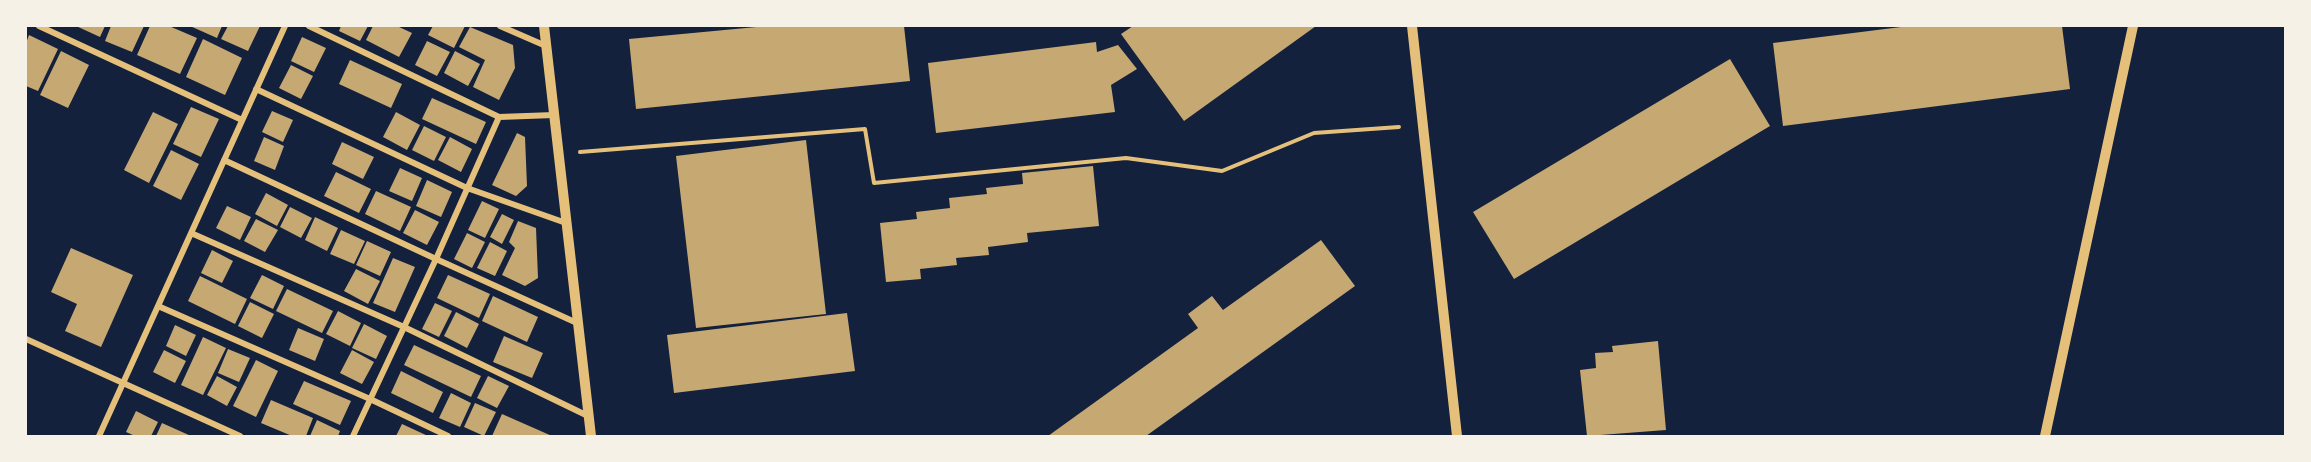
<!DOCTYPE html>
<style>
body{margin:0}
#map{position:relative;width:2311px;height:462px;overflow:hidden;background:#14213d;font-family:Signika,sans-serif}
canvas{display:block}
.frame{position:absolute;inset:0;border:27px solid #f6f1e7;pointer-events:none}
</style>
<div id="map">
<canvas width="2311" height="462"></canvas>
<div class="frame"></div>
</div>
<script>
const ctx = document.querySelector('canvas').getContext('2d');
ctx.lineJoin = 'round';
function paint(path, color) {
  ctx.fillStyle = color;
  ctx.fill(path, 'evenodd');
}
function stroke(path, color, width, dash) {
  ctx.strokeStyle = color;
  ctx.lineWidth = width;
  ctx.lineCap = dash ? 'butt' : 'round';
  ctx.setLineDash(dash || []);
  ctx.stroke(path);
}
const building = new Path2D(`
 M76,26H105L100,37Z
 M111,26H144L132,52L105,41Z
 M150,26H169L197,38L180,74L137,55Z
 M190,26H222L217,38Z
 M228,26H260L248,51L221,39Z
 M341,26H368L360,41L339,31Z
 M373,26H397L412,33L399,57L366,40Z
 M433,26H465L454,48L428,35Z
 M767,26H904L910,81L636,109L629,39Z
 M1133,26H1316L1184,121L1121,34Z
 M1909,26H2062L2070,89L1783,126L1773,43Z
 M470,27L513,45L515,68L499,100L473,87L485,60L459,47Z
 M29,35L58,49L38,91L26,86V43Z
 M302,37L326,48L314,72L291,61Z
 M203,39L242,58L225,95L186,77Z
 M427,41L450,52L437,76L415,65Z
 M1096,42L1097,52L1118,45L1137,69L1111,85L1115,112L936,133L928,63Z
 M61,51L89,65L68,108L40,95Z
 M455,51L480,64L468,86L444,73Z
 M1730,59L1770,126L1514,279L1473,212Z
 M350,60L402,84L391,108L339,84Z
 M291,65L313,76L301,99L279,88Z
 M432,98L486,122L476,144L422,119Z
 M191,107L219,119L201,157L173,144Z
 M272,111L293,120L283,142L262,132Z
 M153,112L178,124L149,183L124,170Z
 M396,112L420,125L407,150L383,137Z
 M424,126L446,137L434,161L412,150Z
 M517,133L525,137L527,186L516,196L492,185Z
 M264,137L284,146L275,170L254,161Z
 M450,137L472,149L461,172L438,160Z
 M806,140L826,314L696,328L676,156Z
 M342,142L374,157L363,179L332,164Z
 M171,150L199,164L181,200L153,186Z
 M1093,166L1099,226L1027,233L1028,242L988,247L989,255L956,258L957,265L920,269L921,279L886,282L880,223L917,219L916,212L950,208L949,198L987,194L986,188L1023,184L1022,173Z
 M400,168L422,178L412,201L389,191Z
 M336,172L371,189L359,213L324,196Z
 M427,180L452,192L441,217L416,206Z
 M376,191L411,207L400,231L365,214Z
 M266,193L288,205L277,226L255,214Z
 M482,201L499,209L485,238L468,230Z
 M227,206L251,217L240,240L216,228Z
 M290,207L312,218L301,238L280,227Z
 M415,210L439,222L427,245L403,233Z
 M502,214L514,220L502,244L490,237Z
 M315,217L338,228L327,251L305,240Z
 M256,219L278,230L265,252L244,241Z
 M518,221L536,228L538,278L525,286L502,275L515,248L509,242Z
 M341,230L365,241L354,264L330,254Z
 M467,233L485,242L472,268L454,259Z
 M1321,240L1355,286L1146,436H1048L1198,328L1188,314L1212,296L1223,310Z
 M367,241L391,252L380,276L356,265Z
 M490,242L507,251L495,276L477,268Z
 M71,248L133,275L101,347L65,331L77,304L51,292Z
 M212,250L233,261L222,283L201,273Z
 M393,258L415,267L395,312L373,303Z
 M356,269L380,281L368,304L344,291Z
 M262,275L284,286L273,309L250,298Z
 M448,275L490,294L479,318L437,298Z
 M200,276L247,299L235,324L188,301Z
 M287,289L333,311L322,333L276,311Z
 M493,296L538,317L527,342L482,321Z
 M250,302L274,314L262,338L238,326Z
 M435,303L452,311L439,337L422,329Z
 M338,311L361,323L350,346L326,334Z
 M456,312L479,324L467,348L444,336Z
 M847,313L855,371L674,393L667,335Z
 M364,324L387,336L376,359L352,348Z
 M175,325L196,335L186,356L166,346Z
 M298,328L324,339L315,361L289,350Z
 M504,336L543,353L532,378L493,362Z
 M203,337L226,348L203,395L181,385Z
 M1658,341L1666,430L1587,436L1580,370L1596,368L1595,353L1613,352L1612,346Z
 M414,345L481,376L471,397L404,365Z
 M228,349L250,358L239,382L218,373Z
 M164,350L186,361L175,383L153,372Z
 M352,350L374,362L362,384L340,373Z
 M256,360L278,371L256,417L233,406Z
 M401,371L443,392L433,413L391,393Z
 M217,376L237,387L227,406L207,395Z
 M488,376L509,386L497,408L477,398Z
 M304,381L351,401L340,425L293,404Z
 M451,393L471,403L460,427L439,418Z
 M271,400L313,418L306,436H292L261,423Z
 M475,403L496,412L484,436L464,427Z
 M136,411L158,422L151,436H135L126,432Z
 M502,414L552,436H492Z
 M317,420L340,431L338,436H310Z
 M162,423L191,436H156Z
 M402,424L428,436H396Z`);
const path = new Path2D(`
 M580,152L865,129L874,183L1126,158L1222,171L1314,133L1399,127`);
const minor = new Path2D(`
 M39,26L242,120
 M309,26L499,117
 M500,26L546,46
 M256,89L467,188L566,223
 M224,160L436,259L577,323
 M191,233L404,327L588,416
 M158,306L370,399L448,436
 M26,339L240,436
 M99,436L285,26
 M353,436L436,259L499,117L554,115`);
const tertiary = new Path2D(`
 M544,26L591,436
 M1412,26L1457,436
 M2045,436L2133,26`);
paint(building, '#c6a872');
stroke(path, '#e5c07b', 4);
stroke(minor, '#e5c07b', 6);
stroke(tertiary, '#e5c07b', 10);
</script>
